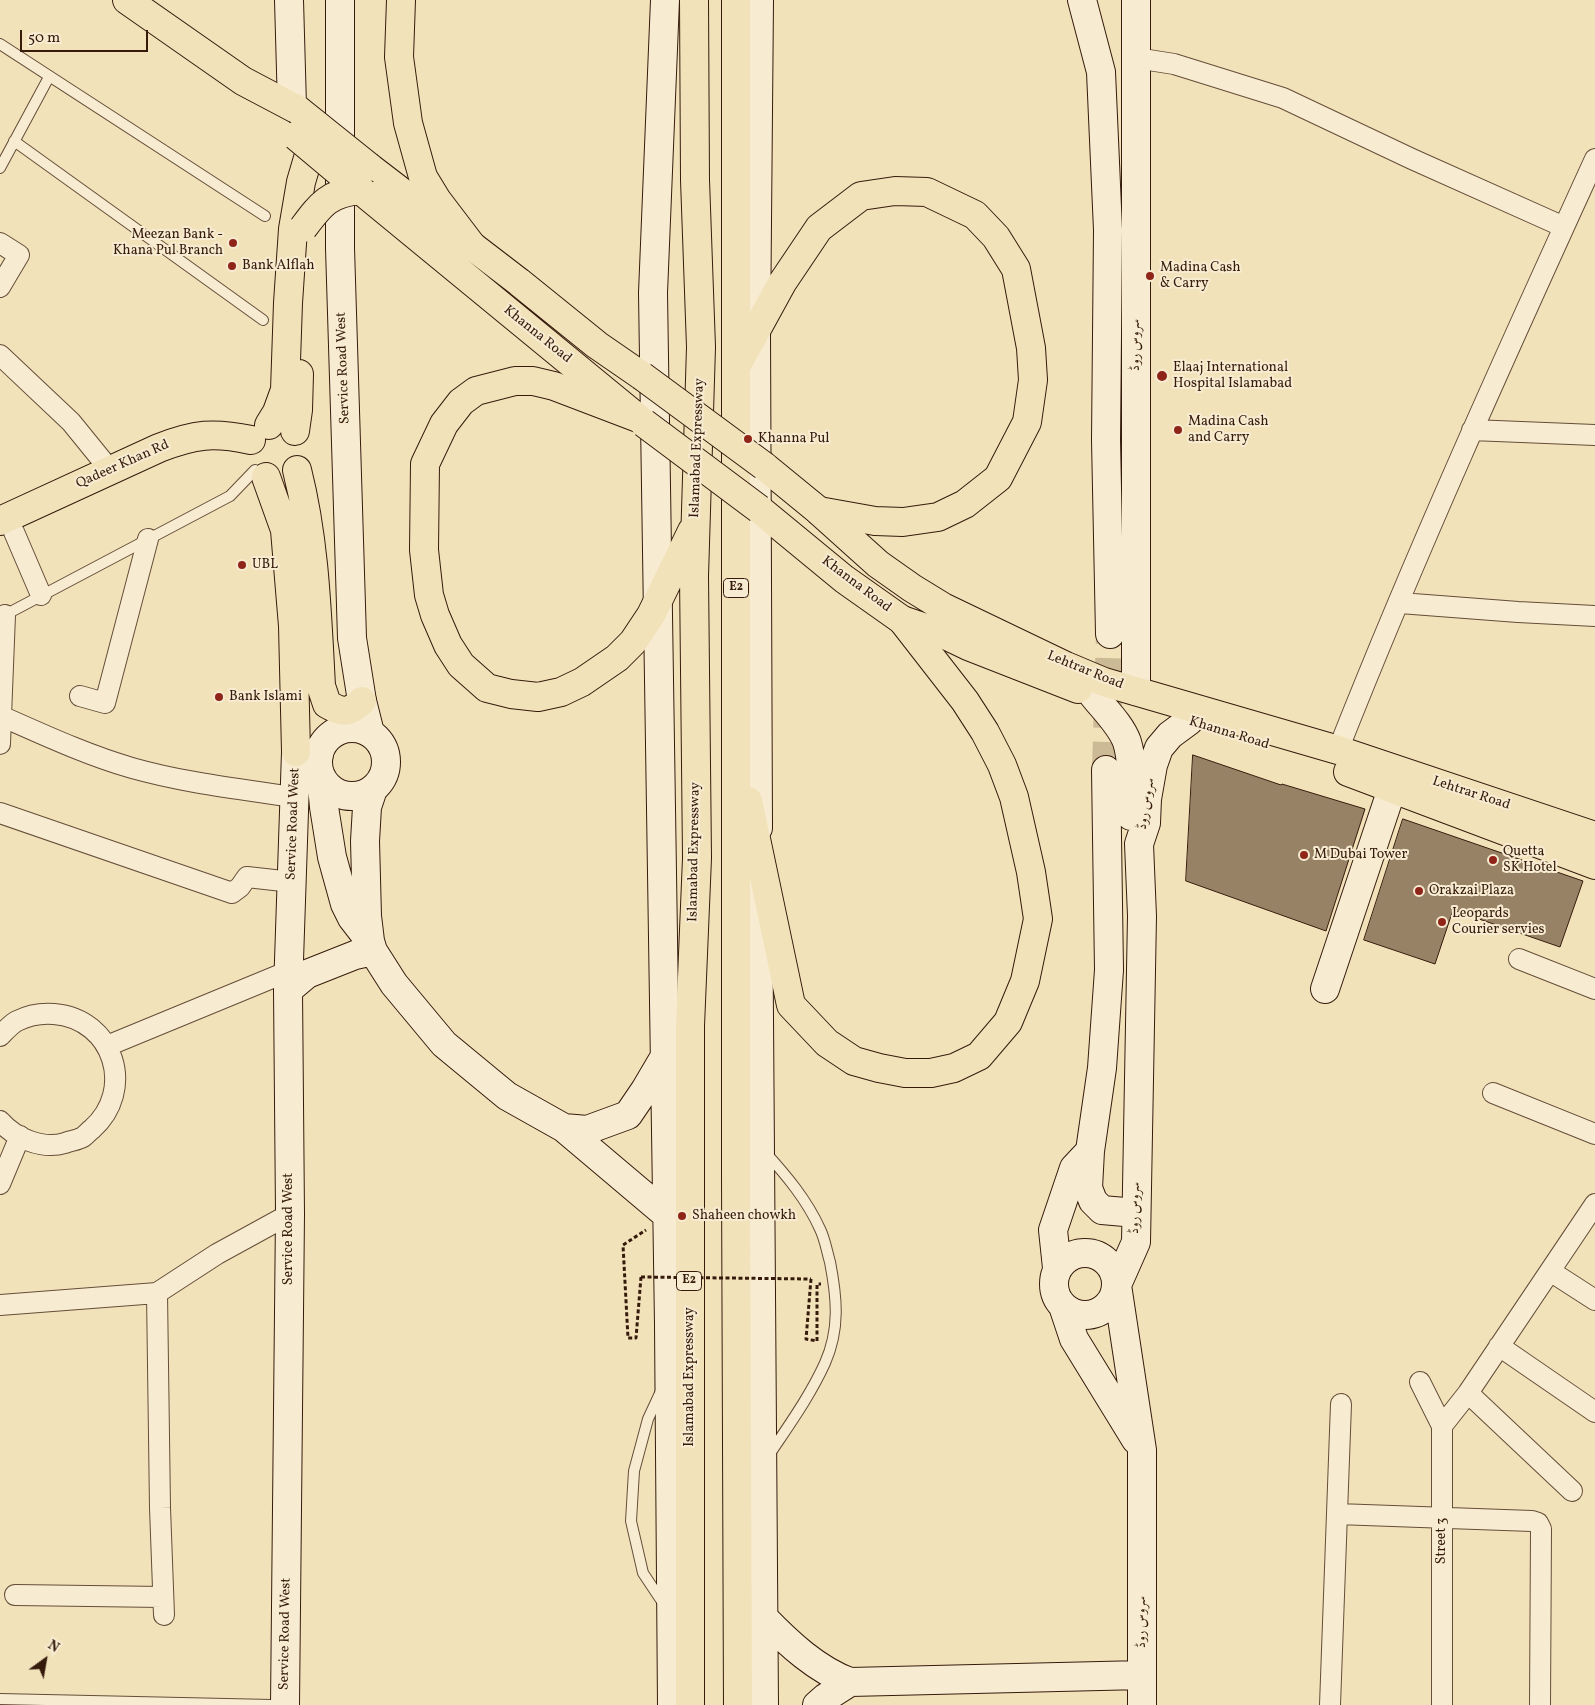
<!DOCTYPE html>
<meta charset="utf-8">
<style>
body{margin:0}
#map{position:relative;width:1595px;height:1705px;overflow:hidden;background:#f2e2ba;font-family:Vollkorn,serif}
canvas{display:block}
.north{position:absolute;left:20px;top:1635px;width:50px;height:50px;-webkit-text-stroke:4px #f7ecd2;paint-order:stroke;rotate:32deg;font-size:14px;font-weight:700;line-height:20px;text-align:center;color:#361b0c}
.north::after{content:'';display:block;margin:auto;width:18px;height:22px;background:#361b0c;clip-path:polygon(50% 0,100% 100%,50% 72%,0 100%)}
.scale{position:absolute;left:20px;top:30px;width:128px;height:22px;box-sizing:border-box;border:2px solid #361b0c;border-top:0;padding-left:6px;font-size:15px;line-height:18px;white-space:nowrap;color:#361b0c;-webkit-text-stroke:4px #f7ecd2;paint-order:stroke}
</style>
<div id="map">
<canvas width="1595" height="1705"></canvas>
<div class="north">N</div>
<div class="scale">50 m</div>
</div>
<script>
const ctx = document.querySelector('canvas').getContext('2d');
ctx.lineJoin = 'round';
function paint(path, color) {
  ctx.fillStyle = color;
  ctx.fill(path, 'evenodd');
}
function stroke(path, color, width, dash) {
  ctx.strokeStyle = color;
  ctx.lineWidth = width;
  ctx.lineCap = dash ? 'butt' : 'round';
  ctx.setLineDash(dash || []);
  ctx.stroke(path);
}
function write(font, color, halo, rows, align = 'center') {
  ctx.font = font + ' Vollkorn,Amiri,serif';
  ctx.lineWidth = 4;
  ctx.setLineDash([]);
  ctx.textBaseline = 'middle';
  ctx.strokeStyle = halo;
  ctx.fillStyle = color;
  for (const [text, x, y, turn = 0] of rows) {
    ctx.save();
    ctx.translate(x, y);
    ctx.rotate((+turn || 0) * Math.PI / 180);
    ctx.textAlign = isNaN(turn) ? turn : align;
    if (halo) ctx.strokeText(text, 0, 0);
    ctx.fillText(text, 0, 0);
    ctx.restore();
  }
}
const building = new Path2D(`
 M1193,755L1281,785L1282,784L1365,809L1326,931L1186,881Z
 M1403,819L1583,881L1560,947L1453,910L1435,964L1364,940Z`);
const secondaryTunnel = new Path2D(`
 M1106,770L1110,634`);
const path = new Path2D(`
 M641,1277L636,1338H628L623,1245L646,1230
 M811,1279L806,1339L817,1341V1284H821`);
const lane = new Path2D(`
 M0,44L265,216
 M14,141L263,320
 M0,168L49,77
 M3,616L230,496L255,470
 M765,1152C786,1175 807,1200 820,1229C825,1239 827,1252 830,1262C837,1298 840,1329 825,1363C810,1396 789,1425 769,1455
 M661,1391L648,1419L634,1471L631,1521L643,1573L665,1606
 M0,1699L272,1705`);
const street = new Path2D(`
 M1136,58L1174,64L1283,98L1412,159L1564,227
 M0,243L19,255L0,287
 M0,355L71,422L110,470
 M1472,430L1595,435
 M14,532L41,595
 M1400,603L1518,612L1595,616
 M5,615L1,716C44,735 87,755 132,768C185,783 240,789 293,797
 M80,696L105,703L148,539
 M0,744L1,716
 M1338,750C1417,550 1506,354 1595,159
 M0,813L232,893L240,887L247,877L292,882
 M1519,959L1595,989
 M0,1036C5,1031 11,1024 17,1021C29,1015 42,1013 54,1014C114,1019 136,1090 92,1129C89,1131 86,1135 83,1137C78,1140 70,1141 65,1143C42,1150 15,1138 0,1121
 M107,1046L289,971
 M1493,1093L1595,1134
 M0,1184L20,1136
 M1550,1271L1595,1300
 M0,1305L157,1293
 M1499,1346L1595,1412
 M1420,1382L1442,1426V1705
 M1468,1393L1572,1491
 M1442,1426L1468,1393L1595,1204
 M1337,1514L1532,1521L1538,1523L1541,1529L1540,1705
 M15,1595L163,1597
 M164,1615L160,1508L157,1293L217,1254L290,1214
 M1330,1705L1341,1404`);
const secondary = new Path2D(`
 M289,0L292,106
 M340,0V248L352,638L362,701L370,733
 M665,0L653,293L669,1324L672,1705
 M1082,0L1101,72L1108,230L1106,440L1110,634
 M1136,0V691
 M1093,695C1104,709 1121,725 1127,742C1134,765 1131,792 1131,816
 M318 762a34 34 0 1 1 68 0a34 34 0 1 1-68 0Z
 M1106,770L1109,970L1102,1068L1090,1151L1088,1188L1093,1201L1102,1210L1136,1213
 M321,776L324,807L332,857L345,904L352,918L369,940
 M373,789L367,807L365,841L367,916L370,941L373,951L394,984L444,1044L507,1096L564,1128L667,1215
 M758,828L756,332L759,0
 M758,881L764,1705
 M1325,989L1392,789
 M288,990L307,974L355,955L373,951
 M564,1128L587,1130L628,1115L645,1090L665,1056
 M1054 1284a31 31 0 1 1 62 0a31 31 0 1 1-62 0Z
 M1057,1268L1053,1230L1074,1168L1089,1152
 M1064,1309L1074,1339L1136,1440
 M764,1618C788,1643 817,1670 850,1682L1142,1675
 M285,1705L290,1214L288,990L296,752L319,755
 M817,1705L825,1698L850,1682
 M1142,1705V1450L1117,1285L1136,1242L1142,916L1139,844L1146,823L1147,799L1153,765L1159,748L1170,735L1189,721`);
const primary = new Path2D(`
 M127,0L243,81L298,110
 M369,167L519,282L597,345L642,376
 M364,193L633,414
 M269,425L277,412L285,390L288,303L293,229L301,182L311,148
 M295,431L298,410L299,374
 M764,466L819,511L878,564L912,588L943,607L1066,666L1104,682L1338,750L1595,836
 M297,470C315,541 317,613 321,686L327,704C343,713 348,714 362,701
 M266,477L285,530L293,626L296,752
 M759,509L844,579L902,620L943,634L968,646L1078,689
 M0,521L159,448C195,434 213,432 251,440
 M1348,772L1595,865`);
const highway = new Path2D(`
 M401,0L399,57L408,123L423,177L437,200L472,246
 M736,0V1176L738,1705
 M736,367L782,283L819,228L861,196L895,191L927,192L975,215L996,237L1016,269L1031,348L1033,380L1027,422L998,478L965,504L938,517L903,522L875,521L819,511
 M638,418L554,386L533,381H515L476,391L461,402L444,424L425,464L424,550L429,595L435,615L448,645L461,665L487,688L511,694L538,697L561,692L582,682L617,658L633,642L651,615L692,531
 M748,801L791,1005L827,1043L854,1061L879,1068L905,1073H931L954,1068L979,1056L1008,1022L1025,981L1038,919L1031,872L1014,797L1002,765L985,732L965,701L902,620
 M690,1705V1026L697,858L694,576L701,347L695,180L694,0`);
const pathBridge = new Path2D(`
 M641,1277L811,1279`);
const primaryBridge = new Path2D(`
 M298,110L369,167
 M296,136L364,193
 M303,228C321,204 329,193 360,190
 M642,376L764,466
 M644,423L759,509`);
const markers = [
 [233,243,5,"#8f2418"],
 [232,266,5,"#8f2418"],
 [1150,276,5,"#8f2418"],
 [1162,376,6,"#8f2418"],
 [1178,430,5,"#8f2418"],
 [748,439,5,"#8f2418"],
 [242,565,5,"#8f2418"],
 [219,697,5,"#8f2418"],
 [1304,855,5,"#8f2418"],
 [1493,860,5,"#8f2418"],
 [1419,891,5,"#8f2418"],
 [1442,922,5,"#8f2418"],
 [682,1216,5,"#8f2418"]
];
const shields = [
 [736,588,25],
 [689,1281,25]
];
const shieldNames = [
 ["E2",736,588],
 ["E2",689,1281]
];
const poiNames = [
 ["Meezan Bank -",223,235,"right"],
 ["Khana Pul Branch",223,251,"right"],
 ["Bank Alflah",242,266],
 ["Madina Cash",1160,268],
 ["& Carry",1160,284],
 ["Elaaj International",1173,368],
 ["Hospital Islamabad",1173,384],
 ["Madina Cash",1188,422],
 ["and Carry",1188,438],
 ["Khanna Pul",758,439],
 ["UBL",252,565],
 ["Bank Islami",229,697],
 ["Quetta",1503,852],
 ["SK Hotel",1503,868],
 ["M Dubai Tower",1314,855],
 ["Orakzai Plaza",1429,891],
 ["Leopards",1452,914],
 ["Courier servies",1452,930],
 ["Shaheen chowkh",692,1216]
];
const streetNames = [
 ["Khanna Road",537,335,39],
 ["سروس روڈ",1136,345,-90],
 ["Service Road West",344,368,-92],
 ["Islamabad Expressway",698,448,-88],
 ["Qadeer Khan Rd",123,465,-24],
 ["Khanna Road",856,585,37],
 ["Lehtrar Road",1085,671,22],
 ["Khanna Road",1229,734,17],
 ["Lehtrar Road",1471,794,18],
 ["سروس روڈ",1147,804,-81],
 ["Service Road West",294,824,-88],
 ["Islamabad Expressway",695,852,-89],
 ["سروس روڈ",1136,1208,-89],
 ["Service Road West",289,1229,-90],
 ["Islamabad Expressway",690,1377,-90],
 ["Street 3",1442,1541,-90],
 ["سروس روڈ",1142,1622,-90],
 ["Service Road West",286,1634,-89]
];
paint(building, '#988266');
stroke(building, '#361b0c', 1);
stroke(secondaryTunnel, '#ccba97', 28, [28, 14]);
stroke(lane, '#654d38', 12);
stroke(street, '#654d38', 22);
stroke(secondary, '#361b0c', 30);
stroke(primary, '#361b0c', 30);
stroke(highway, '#361b0c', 30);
stroke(path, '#361b0c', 3, [4, 2.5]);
stroke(lane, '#f7ecd2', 10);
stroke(street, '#f7ecd2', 20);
stroke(secondary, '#f7ecd2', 28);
stroke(primary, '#f2e2ba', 28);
stroke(highway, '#f2e2ba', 28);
stroke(primaryBridge, '#361b0c', 30, []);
stroke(pathBridge, '#361b0c', 3, [4, 2.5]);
stroke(primaryBridge, '#f2e2ba', 28);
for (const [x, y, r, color] of markers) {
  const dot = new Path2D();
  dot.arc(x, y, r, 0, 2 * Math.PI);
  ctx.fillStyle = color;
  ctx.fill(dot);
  stroke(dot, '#f7ecd2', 2);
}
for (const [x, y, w] of shields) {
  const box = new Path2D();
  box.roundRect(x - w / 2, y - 9.5, w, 19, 4);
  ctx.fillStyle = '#f7ecd2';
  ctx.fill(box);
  stroke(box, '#361b0c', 1);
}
write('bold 12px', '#361b0c', null, shieldNames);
write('14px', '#361b0c', '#f7ecd2', poiNames, 'left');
write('14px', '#361b0c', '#f7ecd2', streetNames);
</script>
